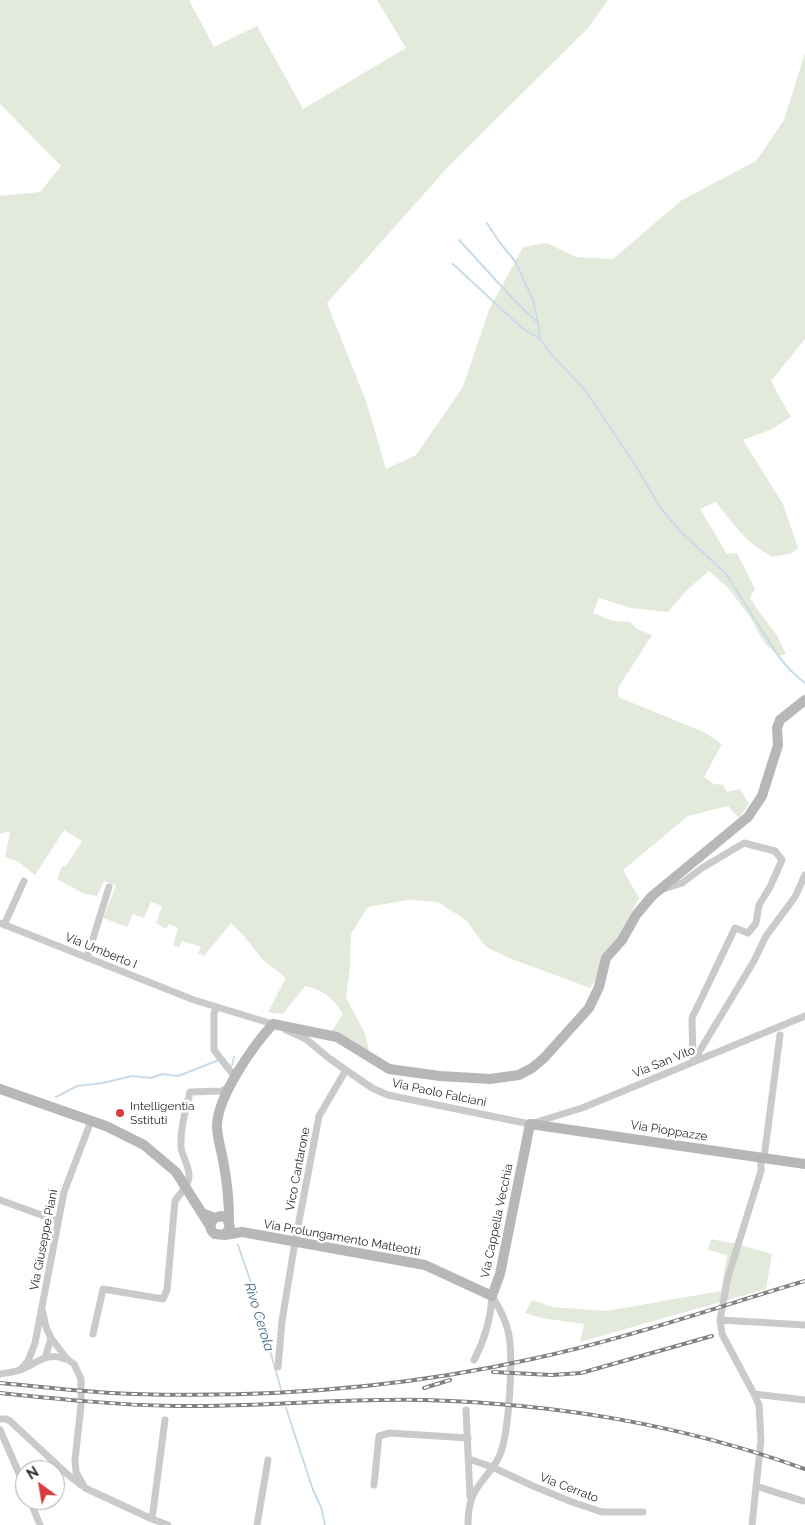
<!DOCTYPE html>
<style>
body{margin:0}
#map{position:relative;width:805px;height:1525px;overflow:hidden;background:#fff;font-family:Raleway,sans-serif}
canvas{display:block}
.north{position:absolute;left:15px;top:1460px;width:50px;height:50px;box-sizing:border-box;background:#fff;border:1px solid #ababab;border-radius:50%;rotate:328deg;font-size:14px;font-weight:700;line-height:20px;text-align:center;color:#2d2d2d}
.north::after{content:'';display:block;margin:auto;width:18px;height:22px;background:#d83b40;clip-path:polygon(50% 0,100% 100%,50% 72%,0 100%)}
</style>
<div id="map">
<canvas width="805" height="1525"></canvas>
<div class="north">N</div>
</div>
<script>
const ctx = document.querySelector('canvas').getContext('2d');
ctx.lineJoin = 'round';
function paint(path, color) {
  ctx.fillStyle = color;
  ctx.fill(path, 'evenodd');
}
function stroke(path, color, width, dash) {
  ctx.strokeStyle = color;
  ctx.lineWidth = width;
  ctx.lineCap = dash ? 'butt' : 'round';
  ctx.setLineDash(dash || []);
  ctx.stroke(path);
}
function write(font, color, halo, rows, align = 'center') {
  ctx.font = font + ' Raleway,sans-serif';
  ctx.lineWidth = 5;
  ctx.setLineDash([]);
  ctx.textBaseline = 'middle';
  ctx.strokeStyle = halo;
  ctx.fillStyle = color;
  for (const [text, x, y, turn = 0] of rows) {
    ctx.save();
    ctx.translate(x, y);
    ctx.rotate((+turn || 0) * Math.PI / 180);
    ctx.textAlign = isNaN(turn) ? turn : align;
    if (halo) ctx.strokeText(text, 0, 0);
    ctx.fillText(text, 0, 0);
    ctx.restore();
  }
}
const green = new Path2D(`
 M0,0H189L214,47L257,26L303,109L406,48L377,0H608L588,28L447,168L327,303L366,401L386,469L416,455L463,387L489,310L523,247L547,243L576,257L613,259L682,200L756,161L784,120L805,53V339L771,381L791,417L770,430L743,440L783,504L798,548L792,553L773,557C747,544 734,525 716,502L700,509L727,554L737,553L755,589L750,598L759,612L776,634L786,654L779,656L765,644L750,617L729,589L709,571L687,590L668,612L631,608L599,598L593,613L613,621L630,622L637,629L652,635L618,688V697L704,732L722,744L704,777L714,784L723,785L727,792L740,789L749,804L739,818L728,806L688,816L623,870L639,898L618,937L603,955L596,980L590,988L509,958L486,947L466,920L438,902L408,900L368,907L351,934L350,967L346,997L366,1036L369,1052L332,1031L343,1014C332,997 325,991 305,986L283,1014L268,1012L286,978L262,959L244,936L231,923L204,956L198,953L201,947L182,941L179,948L173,945L178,928L169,924L166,929L156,923L162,906L151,902L144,918L133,914L127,927L103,918L116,886L104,881L97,896L83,893L57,879L62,866H66L82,841L64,830L35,875L19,862L5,857L10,833L6,831L3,834L0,833V196L40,192L61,166L0,104Z
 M711,1239L741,1245L772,1254L766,1289L580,1342L584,1324L541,1318L525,1313L532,1300L553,1307L606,1311L721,1291L727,1255L708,1250Z`);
const stream = new Path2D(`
 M487,223L500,243L515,261L533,300L538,322
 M459,240L514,300L538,323L540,339
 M453,264L522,328L540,339L552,355L585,390L637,468L660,507L679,530L726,574L779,657L791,671L805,683
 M232,1065L234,1057
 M56,1097L77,1086L103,1083L132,1076L151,1078L162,1074L178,1076L219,1060
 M238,1245L256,1297L263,1331L271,1354L281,1389
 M286,1408L313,1490L321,1507L325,1525`);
const street = new Path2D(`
 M664,889L682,883L702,868L744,843L775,851L782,860L770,887L759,905L756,923L748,933L735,928L692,1018L693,1062
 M0,923L194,1000L276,1025
 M4,925L24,881
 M87,958L109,887
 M216,1007L214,1014V1050L235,1077
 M286,1030L306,1039L330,1059L372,1088L388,1095L530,1124L582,1108L805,1016
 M693,1062L754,961L766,936L795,897L805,875
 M764,1158L780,1035
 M0,1200L58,1221
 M42,1309L46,1327L51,1338L67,1359L74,1364L81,1379V1405L75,1460L76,1472L85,1488L152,1519L168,1525
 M720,1320L805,1325
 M93,1334L103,1289L163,1299L167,1290L175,1201C180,1193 188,1187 189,1177C190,1167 182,1157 181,1147C180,1128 186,1110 190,1092L222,1091L229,1086
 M45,1358L51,1338
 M474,1360C484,1341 491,1318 492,1296
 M278,1367L282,1321L295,1242L319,1116L346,1070
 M20,1370L28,1361L35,1343L64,1192L91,1121
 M0,1374C6,1373 14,1372 20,1370C36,1364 47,1351 65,1359
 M754,1394L805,1400
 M466,1410L470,1497
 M0,1419H6L10,1421L67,1474L81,1485
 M0,1430L25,1487
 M469,1459L492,1467L533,1486L572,1502L602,1512H643
 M374,1485L379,1436L390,1433L468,1438
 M756,1486L803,1501
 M30,1500L40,1525
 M152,1519L165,1420
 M257,1525L268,1460
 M468,1525C468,1486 483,1486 499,1457C509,1437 514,1353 508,1331C505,1318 499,1307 492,1296
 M752,1525L761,1440L759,1405L754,1394L722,1334L720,1320L728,1277L761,1171V1157`);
const secondary = new Path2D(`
 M0,1089L106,1126L144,1145L176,1172L210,1226
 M204,1214L215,1218L221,1216L227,1218L230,1227L225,1235L215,1234C209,1230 209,1223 215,1218
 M229,1221C229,1201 227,1180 223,1160C221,1149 217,1137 217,1126C217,1097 253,1046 273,1024L337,1037L389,1069L440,1076L490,1079L519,1075L532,1068L544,1058L589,1008L599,987L606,958L622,940L636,915L652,896L748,817L762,796L778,745L777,728L780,720L805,700
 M225,1235L242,1232L425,1265L492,1296L500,1274L530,1124L805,1164`);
const rail = new Path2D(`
 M493,1372L552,1375L581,1373L712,1336
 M0,1383C45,1387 90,1393 135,1394C268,1398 402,1388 532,1359C625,1339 714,1308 805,1281
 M424,1388L450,1380
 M0,1393C58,1399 117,1405 175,1406C258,1407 342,1398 425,1400C558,1404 679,1424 805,1469`);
const markers = [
 [120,1113,5,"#d83b40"]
];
const streetNames = [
 ["Via Umberto I",101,951,22],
 ["Via San Vito",664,1062,-22],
 ["Via Paolo Falciani",439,1093,12],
 ["Via Pioppazze",669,1131,9],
 ["Vico Cantarone",298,1169,-79],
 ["Via Cappella Vecchia",497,1221,-78],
 ["Via Prolungamento Matteotti",342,1238,10],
 ["Via Giuseppe Piani",44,1240,-79],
 ["Via Cerrato",569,1488,21]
];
const poiNames = [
 ["Intelligentia",130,1106],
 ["Sstituti",130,1120]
];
const waterNames = [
 ["Rivo Cerola",259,1317,73]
];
paint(green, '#e3eadc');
stroke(stream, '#c9dbe8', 2);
stroke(street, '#cacaca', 7);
stroke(secondary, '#b7b7b7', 10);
stroke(rail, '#828282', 4);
stroke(rail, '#fff', 2, [5.5]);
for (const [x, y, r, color] of markers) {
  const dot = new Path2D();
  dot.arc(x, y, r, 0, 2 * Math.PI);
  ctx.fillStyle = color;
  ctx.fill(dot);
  stroke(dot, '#fff', 2);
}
write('12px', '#2d2d2d', '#fff', streetNames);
write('12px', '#2d2d2d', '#fff', poiNames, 'left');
write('italic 14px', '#416a89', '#fff', waterNames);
</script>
